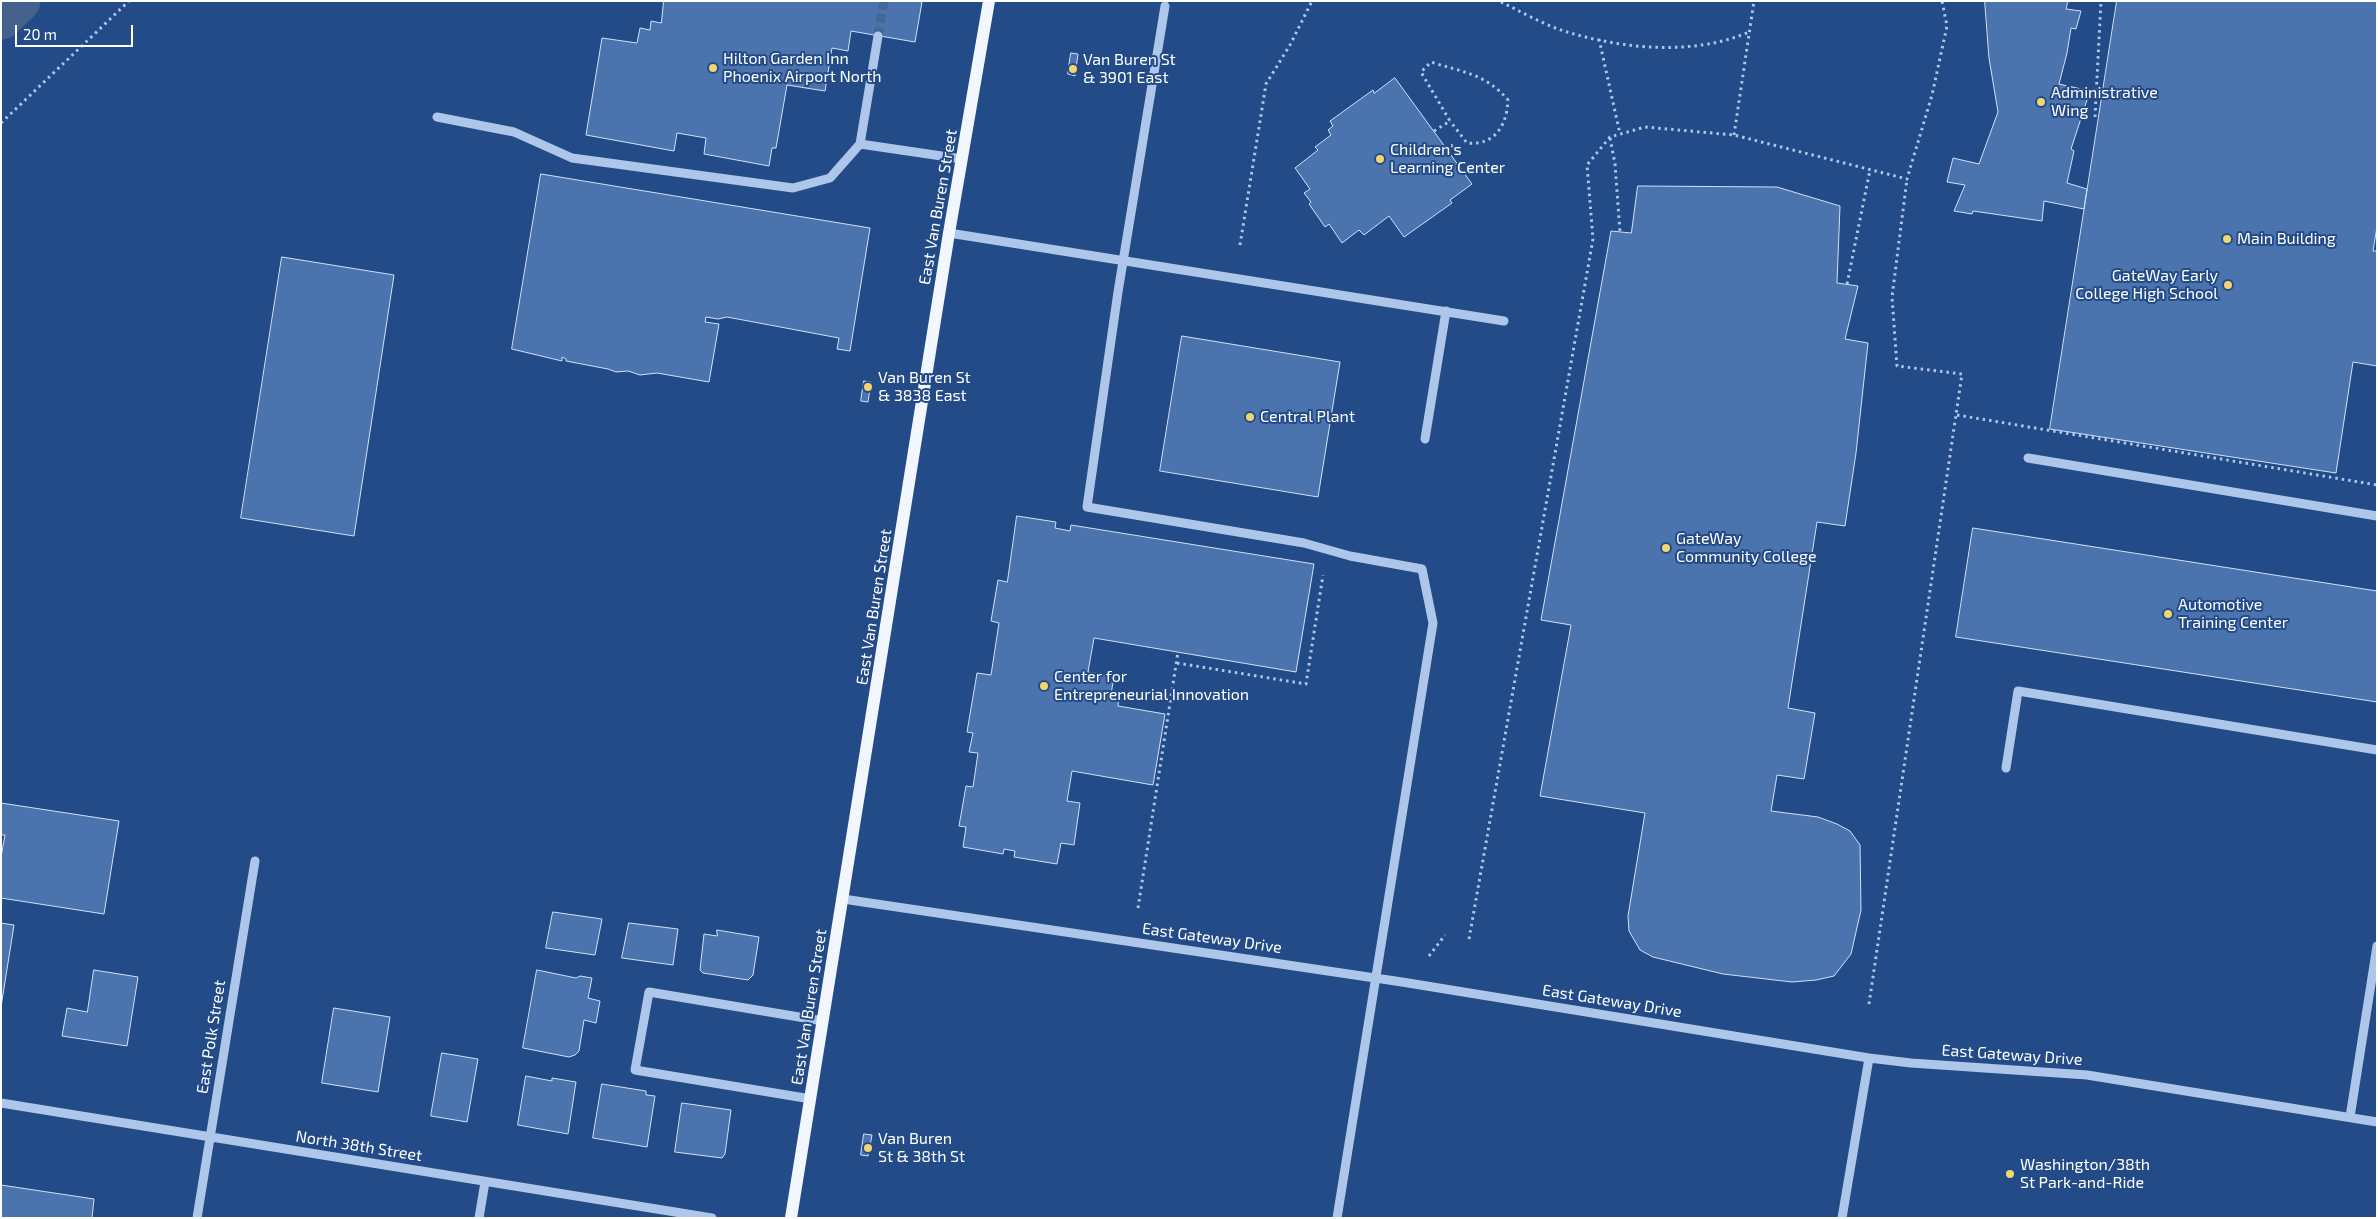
<!DOCTYPE html>
<style>
body{margin:0}
#map{position:relative;width:2378px;height:1219px;overflow:hidden;background:#234b87;font-family:"Exo 2",sans-serif}
canvas{display:block}
.frame{position:absolute;inset:0;border:2px solid #fff;pointer-events:none}
.scale{position:absolute;left:15px;top:25px;width:118px;height:22px;box-sizing:border-box;border:2px solid #fff;border-top:0;padding-left:6px;font-size:15px;line-height:18px;white-space:nowrap;color:#fff;-webkit-text-stroke:4px #234b87;paint-order:stroke}
</style>
<div id="map">
<canvas width="2378" height="1219"></canvas>
<div class="frame"></div>
<div class="scale">20 m</div>
</div>
<script>
const ctx = document.querySelector('canvas').getContext('2d');
ctx.lineJoin = 'round';
function stroke(path, color, width, dash) {
  ctx.strokeStyle = color;
  ctx.lineWidth = width;
  ctx.lineCap = dash ? 'butt' : 'round';
  ctx.setLineDash(dash || []);
  ctx.stroke(path);
}
function paint(path, color) {
  ctx.fillStyle = color;
  ctx.fill(path, 'evenodd');
}
function write(font, color, halo, rows, align = 'center') {
  ctx.font = font + ' "Exo 2",sans-serif';
  ctx.lineWidth = 4;
  ctx.setLineDash([]);
  ctx.textBaseline = 'middle';
  ctx.strokeStyle = halo;
  ctx.fillStyle = color;
  for (const [text, x, y, turn = 0] of rows) {
    ctx.save();
    ctx.translate(x, y);
    ctx.rotate((+turn || 0) * Math.PI / 180);
    ctx.textAlign = isNaN(turn) ? turn : align;
    if (halo) ctx.strokeText(text, 0, 0);
    ctx.fillText(text, 0, 0);
    ctx.restore();
  }
}
const canal = new Path2D(`
 M1,19L20,1`);
const building = new Path2D(`
 M664,1H917L922,2L915,42L851,31L848,51L832,48L825,91L787,85L776,148H772L769,166L704,154L706,138L677,133L674,151L586,135L602,38L637,43L640,28L650,30L651,21L661,23Z
 M1985,1H2068L2066,9L2081,11L2076,29L2071,28L2067,53L2059,84L2090,91L2071,149L2074,151L2067,183L2087,189L2084,209L2044,201L2042,221L1973,211L1972,214L1954,211L1965,185L1947,182L1953,158L1979,164L1998,112L1989,58Z
 M2117,1H2377V227L2373,251H2377V366L2353,362L2336,473L2050,429Z
 M1071,53L1078,54L1075,76L1068,74Z
 M1395,78L1472,184L1450,200L1452,203L1404,237L1389,216L1364,235L1359,230L1342,243L1329,224L1325,227L1309,204L1311,202L1304,193L1310,189L1295,168L1318,150L1315,147L1331,135L1328,130L1333,126L1330,121L1373,90L1374,93Z
 M541,174L870,228L850,351L837,349L839,338L727,317L718,319L706,317L705,322L719,324L709,382L657,373L640,375L628,371L616,372L608,369L566,361V359L562,357V361L512,349Z
 M1638,186L1777,187L1840,206L1837,283L1858,286L1845,339L1868,343L1856,453L1845,526L1817,522L1788,708L1815,713L1804,779L1777,775L1771,811L1818,817L1837,824L1850,831L1860,845L1861,910L1851,954L1834,976L1816,980L1792,982L1723,974L1653,957L1640,950L1629,931L1628,916L1645,813L1540,796L1571,625L1541,620L1611,231L1631,233Z
 M282,257L394,275L354,536L241,518Z
 M1182,336L1340,362L1318,497L1160,471Z
 M864,381L871,382L868,402L861,401Z
 M1017,516L1056,522L1055,528L1070,531L1071,525L1314,564L1296,672L1094,638L1088,672L1114,677L1111,694L1119,696L1118,706L1165,714L1153,785L1072,771L1067,801L1080,803L1074,845L1061,843L1057,864L1014,857L1015,851L1004,849L1003,854L963,847L966,827L959,826L966,786L973,787L978,753L969,752L973,733L967,732L977,673L991,675L999,623L991,621L998,580L1007,582Z
 M1973,528L2377,591V702L1956,637Z
 M1,803L119,821L104,914L1,898V857L5,835H1Z
 M553,912L602,919L595,955L546,948Z
 M1,923L14,925L1,1007Z
 M629,923L678,929L673,965L622,958Z
 M717,930L759,937L753,975L748,980L703,973L700,970L704,934L717,936Z
 M94,970L138,977L127,1046L62,1036L67,1008L87,1012Z
 M537,970L576,978L580,976L592,978L588,998L600,1001L596,1023L584,1020L579,1051L575,1055L569,1057L523,1048Z
 M334,1008L390,1017L378,1092L322,1083Z
 M442,1053L478,1059L467,1122L431,1116Z
 M526,1076L552,1081V1078L576,1082L568,1134L518,1125Z
 M602,1084L646,1091V1095L655,1096L647,1147L593,1138Z
 M682,1103L731,1110L725,1154L722,1158L675,1152Z
 M864,1134L872,1135L868,1156L861,1155Z
 M1,1185L94,1199L92,1218H1Z`);
const minorTunnel = new Path2D(`
 M878,36L884,1`);
const path = new Path2D(`
 M1501,2C1522,12 1544,25 1567,32C1624,49 1693,56 1749,32
 M1599,39L1620,134
 M2095,117L2101,1
 M1,123L129,1
 M1434,131L1450,121L1421,72L1431,62C1461,72 1485,73 1508,100C1507,125 1495,146 1467,143L1450,121
 M1734,135L1754,1
 M1610,138L1615,164L1620,232
 M1240,245L1266,84L1290,45L1312,1
 M1847,284L1870,170
 M1957,415L2377,485
 M1177,663L1306,684L1323,575
 M1138,908L1178,652
 M1469,939L1593,239L1587,165L1610,137L1645,127L1734,135L1907,179L1932,95L1947,26L1942,1
 M1429,956L1445,935
 M1869,1004L1962,374L1897,366L1892,297L1907,179`);
const minor = new Path2D(`
 M1165,6L1118,292L1087,507L1304,543L1350,556L1422,569L1433,623L1337,1218
 M437,117L514,132L572,158L793,188L830,178L860,144L878,36
 M860,144L962,159
 M949,233L1504,321
 M1425,439L1446,311
 M2028,458L2377,516
 M2006,768L2018,691L2377,750
 M843,899L1402,982L1869,1058L1911,1063L2087,1075L2377,1122
 M811,1099L635,1070L649,992L823,1021
 M1,1103L712,1218
 M2350,1117L2377,946
 M197,1218L255,861
 M479,1218L485,1182
 M1842,1218L1869,1058`);
const major = new Path2D(`
 M791,1218L949,233L989,1`);
const markers = [
 [713,68,5,"#f4d471"],
 [1073,69,5,"#f4d471"],
 [2041,102,5,"#f4d471"],
 [1380,159,5,"#f4d471"],
 [2227,239,5,"#f4d471"],
 [2228,285,5,"#f4d471"],
 [868,387,5,"#f4d471"],
 [1250,417,5,"#f4d471"],
 [1666,548,5,"#f4d471"],
 [2168,614,5,"#f4d471"],
 [1044,686,5,"#f4d471"],
 [868,1148,5,"#f4d471"],
 [2010,1174,5,"#f4d471"]
];
const poiNames = [
 ["Hilton Garden Inn",723,59],
 ["Phoenix Airport North",723,77],
 ["Van Buren St",1083,60],
 ["& 3901 East",1083,78],
 ["Administrative",2051,93],
 ["Wing",2051,111],
 ["Children's",1390,150],
 ["Learning Center",1390,168],
 ["Main Building",2237,239],
 ["GateWay Early",2218,276,"right"],
 ["College High School",2218,294,"right"],
 ["Van Buren St",878,378],
 ["& 3838 East",878,396],
 ["Central Plant",1260,417],
 ["GateWay",1676,539],
 ["Community College",1676,557],
 ["Automotive",2178,605],
 ["Training Center",2178,623],
 ["Center for",1054,677],
 ["Entrepreneurial Innovation",1054,695],
 ["Van Buren",878,1139],
 ["St & 38th St",878,1157],
 ["Washington/38th",2020,1165],
 ["St Park-and-Ride",2020,1183]
];
const streetNames = [
 ["East Van Buren Street",938,207,-80],
 ["East Van Buren Street",874,607,-81],
 ["East Gateway Drive",1212,938,8],
 ["East Gateway Drive",1612,1001,9],
 ["East Van Buren Street",809,1007,-81],
 ["East Polk Street",211,1037,-81],
 ["East Gateway Drive",2012,1055,4],
 ["North 38th Street",359,1146,9]
];
stroke(canal, '#45628e', 41);
paint(building, '#4b74af');
stroke(building, '#d2e1f7', 1);
stroke(minorTunnel, '#469', 9, [9, 4.5]);
stroke(path, '#aec6e9', 3, [2.5, 4]);
stroke(minor, '#aec6e9', 9);
stroke(major, '#f2f6fe', 12);
for (const [x, y, r, color] of markers) {
  const dot = new Path2D();
  dot.arc(x, y, r, 0, 2 * Math.PI);
  ctx.fillStyle = color;
  ctx.fill(dot);
  stroke(dot, '#234b87', 2);
}
write('16px', '#fff', '#234b87', poiNames, 'left');
write('16px', '#fff', '#234b87', streetNames);
</script>
